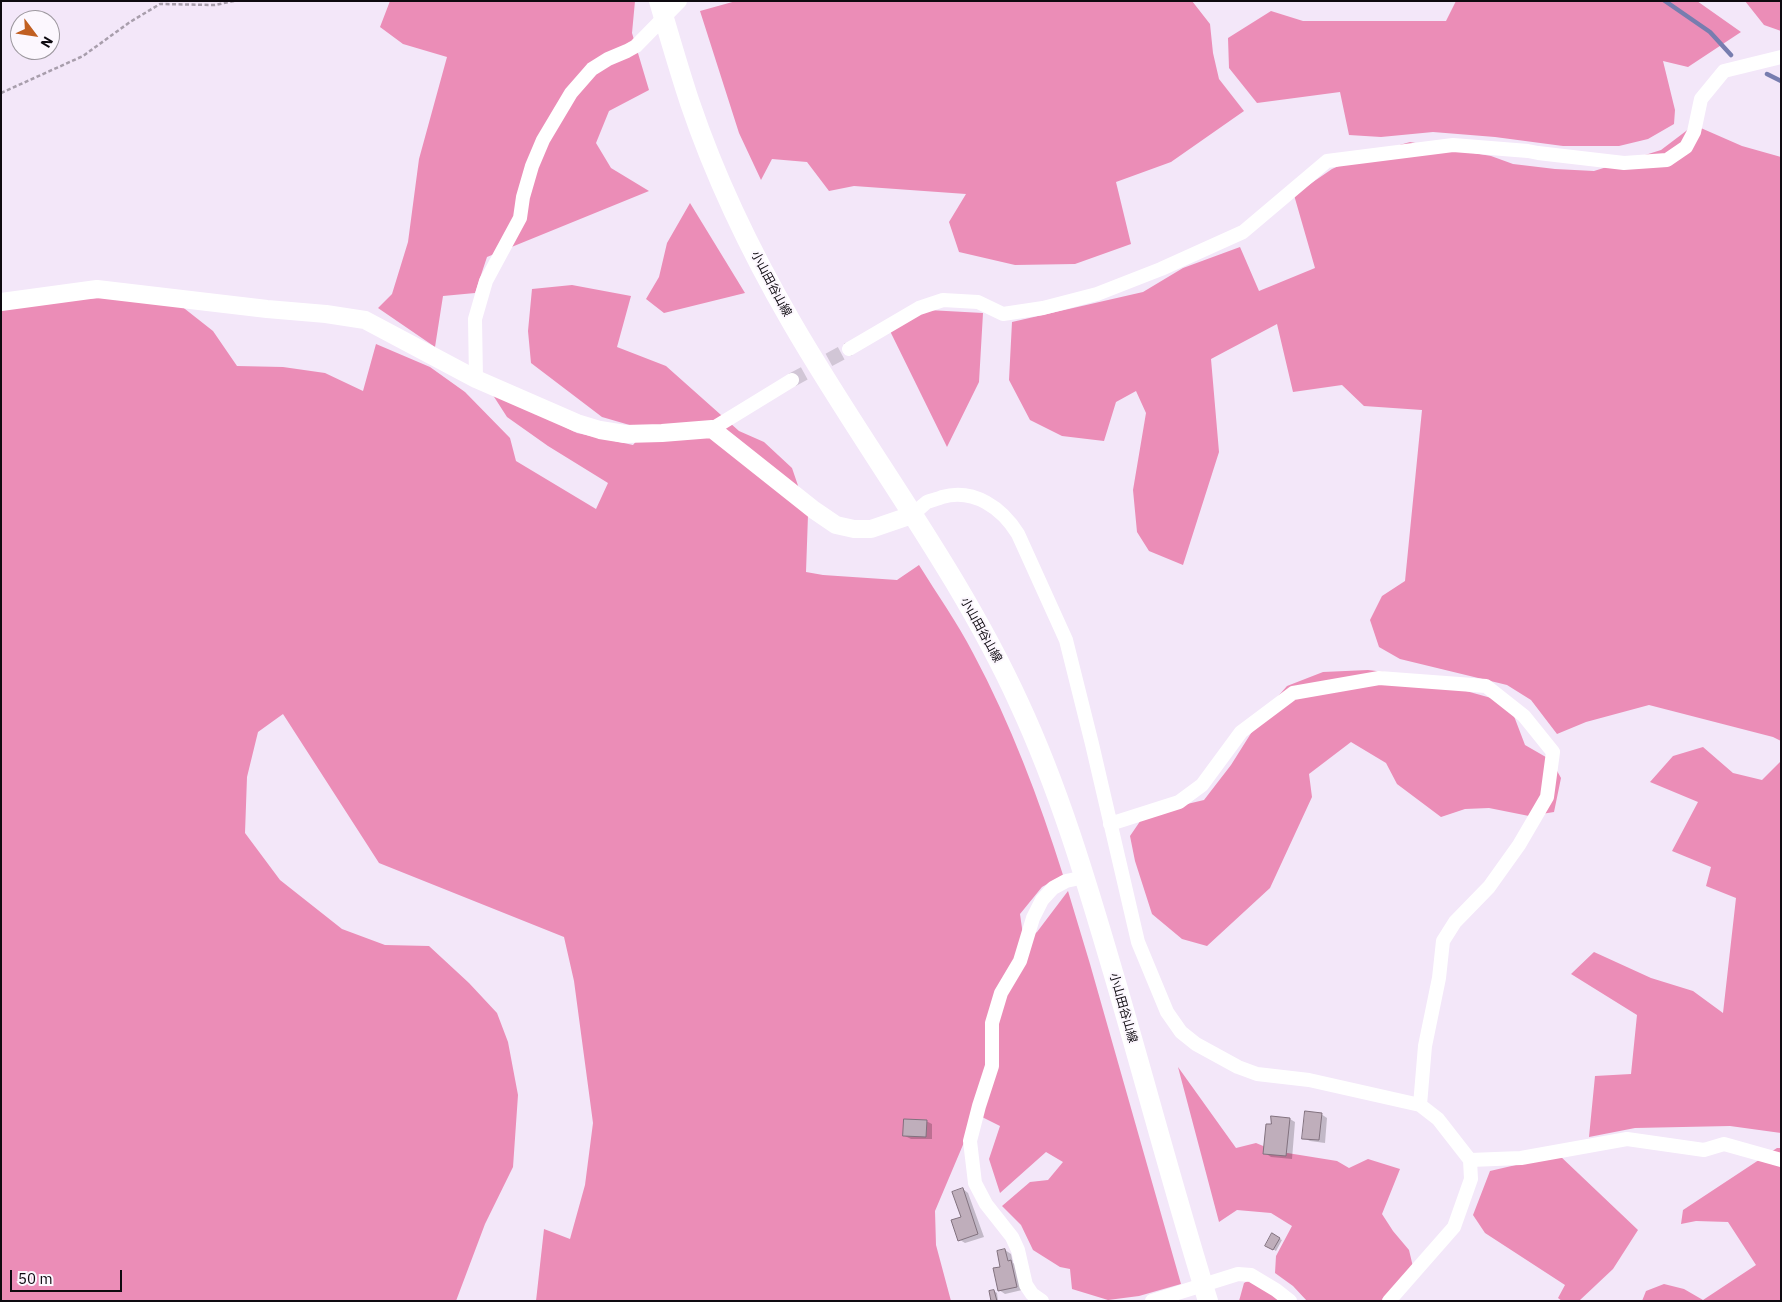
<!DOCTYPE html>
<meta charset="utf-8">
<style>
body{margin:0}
#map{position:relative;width:1782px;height:1302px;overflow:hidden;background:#f3e7f9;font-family:"IBM Plex Sans",sans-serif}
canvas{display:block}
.frame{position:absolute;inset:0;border:2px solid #0e0a10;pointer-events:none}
.north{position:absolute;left:10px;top:10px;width:50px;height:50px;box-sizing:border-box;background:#fcf7fe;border:1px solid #9d989f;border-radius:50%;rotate:121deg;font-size:14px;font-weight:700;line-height:20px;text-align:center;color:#0e0a10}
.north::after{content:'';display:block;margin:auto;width:18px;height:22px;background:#c15f22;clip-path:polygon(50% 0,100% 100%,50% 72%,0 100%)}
.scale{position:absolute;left:10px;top:1270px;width:112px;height:22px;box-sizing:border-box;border:2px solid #0e0a10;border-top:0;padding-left:6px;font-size:15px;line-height:18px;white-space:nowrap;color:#0e0a10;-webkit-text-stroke:4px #fcf7fe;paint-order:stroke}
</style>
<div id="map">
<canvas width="1782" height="1302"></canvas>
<div class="frame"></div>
<div class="north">N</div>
<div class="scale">50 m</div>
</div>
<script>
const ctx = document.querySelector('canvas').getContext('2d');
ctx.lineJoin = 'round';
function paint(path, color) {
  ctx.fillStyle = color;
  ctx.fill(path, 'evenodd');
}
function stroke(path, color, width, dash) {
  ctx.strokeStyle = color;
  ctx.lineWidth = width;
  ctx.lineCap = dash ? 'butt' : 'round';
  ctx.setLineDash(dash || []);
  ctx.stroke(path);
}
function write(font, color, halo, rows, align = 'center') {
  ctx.font = font + ' "IBM Plex Sans","Noto Sans JP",sans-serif';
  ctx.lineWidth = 4;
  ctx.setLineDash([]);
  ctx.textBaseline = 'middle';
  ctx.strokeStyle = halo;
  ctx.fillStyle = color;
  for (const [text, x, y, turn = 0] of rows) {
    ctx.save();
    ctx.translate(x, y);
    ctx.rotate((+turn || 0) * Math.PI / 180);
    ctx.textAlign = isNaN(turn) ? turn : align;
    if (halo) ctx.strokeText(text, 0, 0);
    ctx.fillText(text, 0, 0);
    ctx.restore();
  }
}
const forest = new Path2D(`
 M390,1H635L632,33L649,90L609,111L596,143L611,168L649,191L487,257L475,293L443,296L435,347L378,308L392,294L408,242L419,159L447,57L403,44L380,27Z
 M736,1H1192L1210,24L1213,53L1219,79L1244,111L1171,162L1116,182L1131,244L1075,264L1015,265L959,252L949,222L966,194L854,186L829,191L807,162L772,159L761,180L739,133L700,11Z
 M1456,1H1697L1741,32L1688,67L1663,61L1675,110L1674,124L1648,139L1619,146H1563L1495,137L1433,132L1381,137L1349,135L1340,92L1257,103L1229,68L1228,38L1271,11L1303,21H1446Z
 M1745,1H1781V31L1764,25Z
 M1694,125L1742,146L1781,157V741L1773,737L1649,705L1586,722L1557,734L1531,700L1507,685L1400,659L1379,647L1370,620L1382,596L1405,581L1422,410L1364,406L1342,385L1293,392L1277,324L1211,359L1219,452L1183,565L1149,551L1137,532L1133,490L1146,413L1136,391L1116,402L1104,441L1062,436L1030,420L1009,380L1012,322L1143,292L1183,268L1240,247L1259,291L1315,268L1294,195L1332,169L1361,156L1410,142L1491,156L1513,164L1555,169L1594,171L1661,150Z
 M690,203L745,293L664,313L646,299L659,277L667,243Z
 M572,285L631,296L617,347L666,366L739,431L764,442L792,468L808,515L806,572L823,575L897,580L919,565C937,594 957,622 973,653C1011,724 1039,799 1063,875L1042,887L1020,914L1024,942L1037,932L1068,891L1090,964L1181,1284L1139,1296L1108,1300L1072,1289L1070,1269L1060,1267L1033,1250L1021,1225L1002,1206L1030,1182L1048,1180L1063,1162L1046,1152L1000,1193L989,1159L1000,1126L976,1114L935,1211L936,1245L951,1301H536L544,1229L570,1239L585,1185L593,1123L574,981L564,937L379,863L283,714L258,732L247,777L245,833L280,880L342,929L385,945L429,946L469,983L497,1013L508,1042L518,1095L513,1167L485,1224L456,1301H1V304L166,294L213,331L237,366L283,367L325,373L363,391L376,344L430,367L465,392L510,438L516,461L596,509L608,483L548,446L507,417L489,389L577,433L633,445L644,432L633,426L602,417L531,363L528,331L532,289Z
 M928,310L983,313L979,382L947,447L890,331Z
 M1368,670L1409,675L1509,703L1525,745L1551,760L1561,778L1554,812L1529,816L1489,808L1465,809L1441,817L1397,784L1386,763L1351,742L1309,774L1312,797L1270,888L1207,946L1182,939L1152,914L1135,861L1130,836L1145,814L1204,800L1231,765L1265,711L1287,686L1323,672Z
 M1703,747L1733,773L1762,780L1781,761V1133L1730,1126L1635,1128L1589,1137L1595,1076L1631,1074L1637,1015L1571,974L1594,952L1651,978L1693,991L1723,1013L1736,898L1706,886L1711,867L1672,851L1698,802L1650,782L1673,756Z
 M1178,1067L1236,1148L1256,1143L1275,1151L1337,1161L1349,1168L1368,1159L1400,1169L1382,1214L1393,1231L1409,1250L1414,1271L1393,1301H1307L1293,1286L1275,1273L1276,1256L1292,1226L1271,1213L1237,1210L1219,1222Z
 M1777,1148H1781V1301H1642L1646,1291L1664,1284L1684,1289L1703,1300L1756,1265L1728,1222L1696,1221L1681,1224L1683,1210Z
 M1559,1155L1638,1230L1613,1269L1579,1301H1562L1558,1298L1565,1285L1485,1233L1473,1215L1490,1171Z
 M1253,1278L1284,1301H1239L1244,1283Z`);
const shadow = new Path2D(`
 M1321,1114L1327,1118L1325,1143L1310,1141L1304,1138Z
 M1290,1119L1295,1122L1292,1159L1271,1157L1265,1153Z
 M926,1121L932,1124V1139H911L905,1136Z
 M963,1189L968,1193L984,1237L965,1243L960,1240L963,1217Z
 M1272,1235L1282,1240L1276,1251L1267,1245Z
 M1005,1250L1011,1254L1013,1263L1017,1265L1022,1290L1005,1294L999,1290Z
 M994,1291L997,1293L998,1301H992Z`);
const stream = new Path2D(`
 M1665,1L1710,32L1731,55
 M1767,74L1781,81`);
const building = new Path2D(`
 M1305,1111L1322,1113L1319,1140L1302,1139Z
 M1271,1116L1290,1118L1286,1156L1263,1154L1266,1124H1271Z
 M904,1119L927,1120L926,1137L903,1136Z
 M963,1188L978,1234L958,1241L951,1220L961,1217L952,1192Z
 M1272,1233L1280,1238L1273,1250L1265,1246Z
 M1005,1249L1008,1261L1011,1260L1017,1287L998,1291L993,1268L1000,1267L997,1251Z
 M994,1290L997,1301H991L989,1291Z`);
const minorTunnel = new Path2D(`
 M792,380L849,349`);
const path = new Path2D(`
 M1,93L83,56L130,22L160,4L215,5L234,1`);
const minor = new Path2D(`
 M849,349L919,308L943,300L978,302L1003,314L1043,308L1097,294L1161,269L1243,232L1327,161L1453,145L1528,151L1538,153L1624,163L1667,160L1686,147L1694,132L1701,99L1724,71L1781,57
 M476,379L475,319L486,281L520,218L523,197L532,166L543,140L571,93L592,69L608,59L627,51L636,46L680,1
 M712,429L792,380
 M912,515C917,511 922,506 927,502C932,500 938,499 942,497C974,488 1002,508 1018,534L1066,640L1092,744L1138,942L1167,1012L1181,1032L1196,1044L1238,1067L1257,1074L1309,1080L1420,1105L1438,1119L1470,1160L1471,1179L1454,1227L1389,1301
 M1110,824L1179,802L1202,785L1241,732L1293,693L1379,678L1486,686L1524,716L1553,752L1547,797L1519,845L1489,887L1455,922L1443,941L1439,978L1425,1046L1420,1105
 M1470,1160L1521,1158L1627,1139L1704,1150L1724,1144L1781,1160
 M1042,1301L1032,1294L1026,1285L1018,1250L1012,1237L986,1204L975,1183L970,1141L979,1106L992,1066V1023L1001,993L1020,961L1033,918L1042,900L1053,888L1066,881L1085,877
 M1152,1301L1238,1274L1251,1275L1276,1290L1290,1301`);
const tertiary = new Path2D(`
 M1,302L97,289L267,309L326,314L365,320L476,379L577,423L600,430L625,434L662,433L712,429L814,510L836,525L854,529H871L912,515`);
const secondary = new Path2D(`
 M659,1C669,35 679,70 690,103C716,180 752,254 792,323C866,451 958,569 1019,703C1059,789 1086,880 1113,972C1145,1081 1174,1192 1208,1301`);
const streetNames = [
 ["小山田谷山線",771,284,62],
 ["小山田谷山線",981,630,61],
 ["小山田谷山線",1123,1008,74]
];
paint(forest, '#eb8db7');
paint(shadow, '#0003');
stroke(stream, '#777daf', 4.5);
paint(building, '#bfaebb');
stroke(building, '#81717e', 1);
stroke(minorTunnel, '#d1c6d6', 14, [14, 7]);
stroke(path, '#a89eac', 2.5, [4, 2.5]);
stroke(minor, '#fff', 14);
stroke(tertiary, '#fff', 18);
stroke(secondary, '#fff', 20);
write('12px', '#0e0a10', '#fcf7fe', streetNames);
</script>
